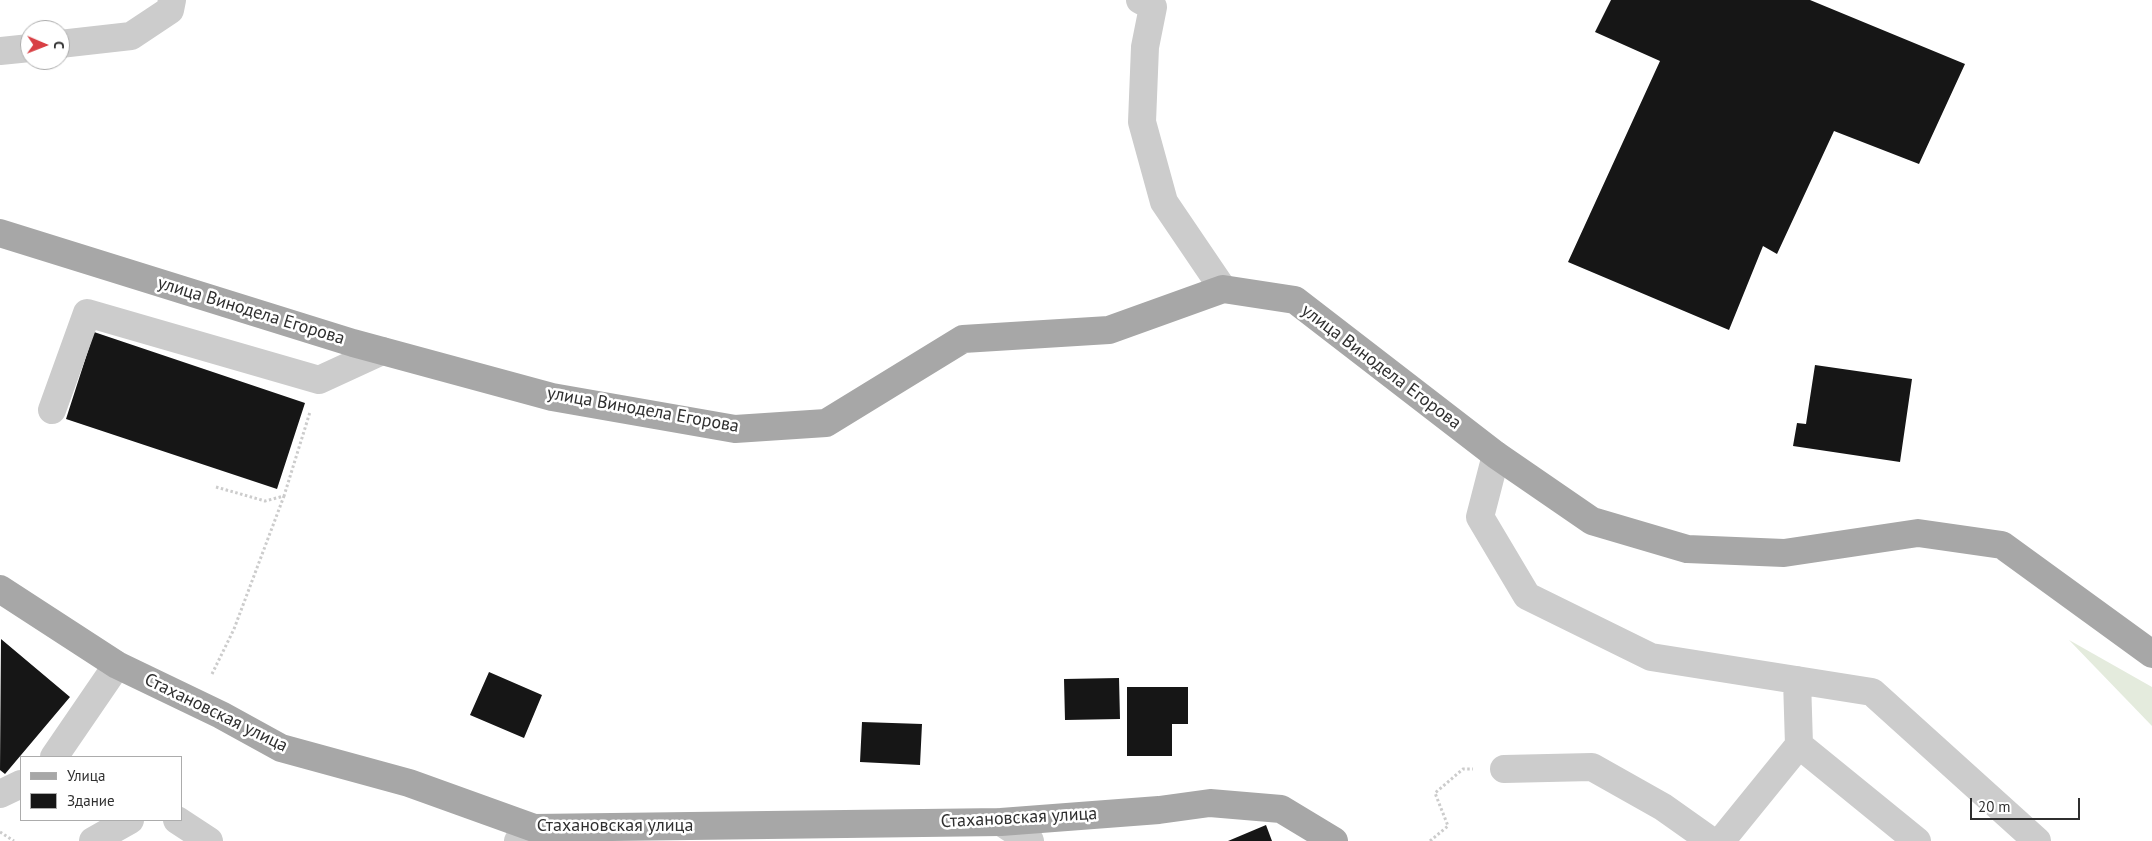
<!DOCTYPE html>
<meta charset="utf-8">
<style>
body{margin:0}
#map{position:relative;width:2152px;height:841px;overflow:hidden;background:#fff;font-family:"PT Sans",sans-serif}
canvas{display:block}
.legend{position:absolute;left:20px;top:756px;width:162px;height:65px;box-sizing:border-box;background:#fff;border:1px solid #acacac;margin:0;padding:6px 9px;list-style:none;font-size:15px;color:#2f2f2f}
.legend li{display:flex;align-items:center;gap:10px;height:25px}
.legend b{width:25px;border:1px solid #acacac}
.north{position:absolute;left:20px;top:20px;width:50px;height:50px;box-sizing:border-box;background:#fff;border:1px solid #acacac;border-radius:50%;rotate:91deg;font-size:14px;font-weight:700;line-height:20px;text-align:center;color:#2f2f2f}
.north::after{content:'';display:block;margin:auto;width:18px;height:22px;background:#d83f44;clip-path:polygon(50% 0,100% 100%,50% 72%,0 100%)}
.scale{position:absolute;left:1970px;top:798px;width:110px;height:22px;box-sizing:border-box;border:2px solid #2f2f2f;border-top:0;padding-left:6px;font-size:15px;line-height:18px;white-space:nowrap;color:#2f2f2f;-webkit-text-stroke:4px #fff;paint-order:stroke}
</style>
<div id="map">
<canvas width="2152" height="841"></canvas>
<ul class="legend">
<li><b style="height:6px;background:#a7a7a7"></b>Улица</li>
<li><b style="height:14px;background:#161616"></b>Здание</li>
</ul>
<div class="north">С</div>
<div class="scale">20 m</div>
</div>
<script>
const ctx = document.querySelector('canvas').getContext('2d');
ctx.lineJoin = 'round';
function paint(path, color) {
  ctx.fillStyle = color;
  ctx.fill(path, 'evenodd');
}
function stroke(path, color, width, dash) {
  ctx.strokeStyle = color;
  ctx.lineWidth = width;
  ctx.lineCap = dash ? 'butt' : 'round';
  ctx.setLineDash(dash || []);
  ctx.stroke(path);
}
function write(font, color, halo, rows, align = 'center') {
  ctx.font = font + ' "PT Sans",sans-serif';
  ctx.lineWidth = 5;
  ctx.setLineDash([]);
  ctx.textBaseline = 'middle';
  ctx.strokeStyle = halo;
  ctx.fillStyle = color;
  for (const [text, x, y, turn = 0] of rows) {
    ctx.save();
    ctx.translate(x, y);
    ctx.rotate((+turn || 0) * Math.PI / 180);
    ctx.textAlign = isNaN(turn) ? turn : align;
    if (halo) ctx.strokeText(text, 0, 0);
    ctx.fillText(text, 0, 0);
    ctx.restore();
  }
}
const green = new Path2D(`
 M2069,640L2152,687V726Z`);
const building = new Path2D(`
 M1611,0H1810L1965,64L1919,164L1834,131L1777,254L1763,246L1729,330L1568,262L1660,61L1595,32Z
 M94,332L305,403L277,489L66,419Z
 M1815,365L1912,379L1900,462L1793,446L1797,423L1806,424Z
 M1,639L70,697L5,774L0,770Z
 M489,672L542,695L524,738L470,715Z
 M1119,678L1120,719L1065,720L1064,679Z
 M1127,687H1188V724H1172V756H1127Z
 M862,722L922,724L920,765L860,762Z
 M1266,825L1272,841H1228Z`);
const path = new Path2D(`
 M216,487L265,501L284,496L310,412
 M212,674L234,629L284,496
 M0,832L14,841
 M1430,841L1448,826L1435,793L1463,769H1473`);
const minor = new Path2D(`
 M1140,0L1153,7L1145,47L1142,122L1164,202L1223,289
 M60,44L131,36L170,10L172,0
 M0,51L30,48
 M52,410L87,313L319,380L382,351
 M1496,455L1480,517L1527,596L1651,657L1872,692L2037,841
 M1797,680L1799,745L1917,841
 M54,757L117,665
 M1504,769L1592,767L1663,807L1711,841
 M0,794L21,784
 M177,820L209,841
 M1001,822L1030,841
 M93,841L130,820
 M518,841L534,828
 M1721,841L1799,745`);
const major = new Path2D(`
 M0,233L353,343L552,397L735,429L826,423L963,339L1109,330L1223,289L1295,300L1496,455L1592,521L1687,549L1784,553L1918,533L2002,545L2152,654
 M0,589L117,665L221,715L281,748L409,783L534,828L1001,822L1159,810L1210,803L1281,809L1334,841`);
const streetNames = [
 ["улица Винодела Егорова",251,311,17],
 ["улица Винодела Егорова",1381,367,37],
 ["улица Винодела Егорова",643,410,10],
 ["Стахановская улица",216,713,26],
 ["Стахановская улица",1019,818,-3],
 ["Стахановская улица",615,826]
];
paint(green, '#e4ebdd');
paint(building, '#161616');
stroke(path, '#ccc', 3, [2.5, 2.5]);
stroke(minor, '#ccc', 28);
stroke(major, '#a7a7a7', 28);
write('18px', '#2f2f2f', '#fff', streetNames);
</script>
